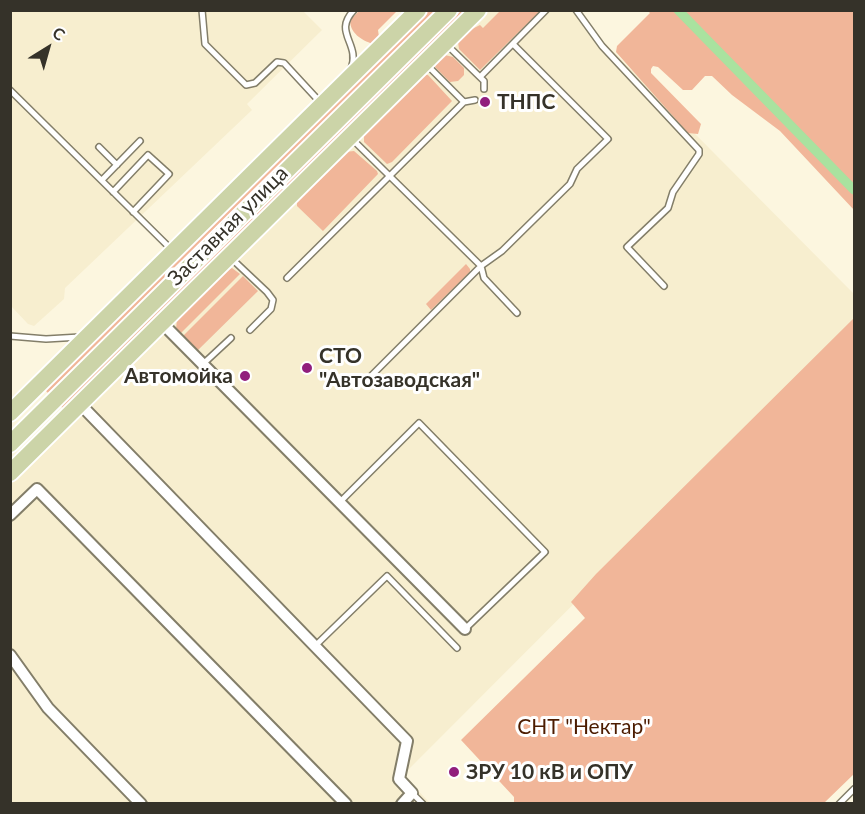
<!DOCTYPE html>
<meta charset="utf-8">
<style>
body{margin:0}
#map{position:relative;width:865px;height:814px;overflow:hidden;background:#fcf6df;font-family:Lato,sans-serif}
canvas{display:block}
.frame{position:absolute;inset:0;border:12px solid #353229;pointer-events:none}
.north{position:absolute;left:18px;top:18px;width:60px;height:60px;-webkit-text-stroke:4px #fff;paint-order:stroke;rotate:37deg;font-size:16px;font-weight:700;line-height:24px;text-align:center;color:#353229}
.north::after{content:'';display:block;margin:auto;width:21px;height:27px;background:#353229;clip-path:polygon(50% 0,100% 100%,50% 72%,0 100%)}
</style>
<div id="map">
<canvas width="865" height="814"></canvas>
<div class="frame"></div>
<div class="north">С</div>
</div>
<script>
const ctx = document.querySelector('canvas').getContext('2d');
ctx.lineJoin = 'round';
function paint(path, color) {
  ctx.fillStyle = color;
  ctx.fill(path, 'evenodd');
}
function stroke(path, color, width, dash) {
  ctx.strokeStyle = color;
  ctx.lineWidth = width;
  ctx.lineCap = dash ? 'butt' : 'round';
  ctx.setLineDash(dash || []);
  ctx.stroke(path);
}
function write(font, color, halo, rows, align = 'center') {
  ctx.font = font + ' Lato,sans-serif';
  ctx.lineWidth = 6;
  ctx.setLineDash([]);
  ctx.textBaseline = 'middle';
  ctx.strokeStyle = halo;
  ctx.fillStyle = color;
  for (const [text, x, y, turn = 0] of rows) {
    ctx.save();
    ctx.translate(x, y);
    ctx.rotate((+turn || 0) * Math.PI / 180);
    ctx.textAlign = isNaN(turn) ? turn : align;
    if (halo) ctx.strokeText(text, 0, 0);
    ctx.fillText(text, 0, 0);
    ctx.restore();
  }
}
const built = new Path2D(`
 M11,11H303L322,30L247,104L252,110L65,288L64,299L34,326L28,324L11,306Z
 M487,11H573L854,294V323L403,775L430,803L11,804V483Z`);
const green = new Path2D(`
 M359,11H397L378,30L379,37L373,44C361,40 350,33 350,20Z
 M427,11H435L48,393L44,389Z
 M461,11H468L64,409L60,406Z
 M500,11H540L480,70L459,49L458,42L464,33L480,25L483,28Z
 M648,11H854V210L780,131L732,95L712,76H705L692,90H683L658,67L653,66L651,69V73L701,124L698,134L688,133L616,52L617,46L650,13Z
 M445,55L453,57L464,68V75L458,81L450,82L435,67L437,62Z
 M424,74L428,75L452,101L392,162L387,164L364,142V133Z
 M354,151L377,171L378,174L323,231L297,206V200L345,152Z
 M466,264L470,269V272L431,310L426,304Z
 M232,268L240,274L179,335L176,330L177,318L224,271Z
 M243,276L258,291L197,351L183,336Z
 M854,318V774L824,803H514V797L461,740L585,618L571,602L596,574Z`);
const canal = new Path2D(`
 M678,10L854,190`);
const service = new Path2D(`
 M202,10L205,44L246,85L255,83L277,62L284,63L320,102
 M576,10L602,46L699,150V154L673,192L668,208L627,247L664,286
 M446,44L484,81V89
 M426,64L464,102L475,100
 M351,69C361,43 332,33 354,10
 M480,77L546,10
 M10,90L172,250
 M351,138L481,266L484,278L517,313
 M99,147L117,165
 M102,180L140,141
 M113,192L148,155L169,174L133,212
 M232,259L267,292L273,300L271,309L250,330
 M287,278L464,102
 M10,336L46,339L80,337
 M203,364L231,338
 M370,377L481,266L502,251L570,184L577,169L608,139L513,44
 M340,502L419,423L545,552L465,629
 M315,646L387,576L457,648
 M412,793L423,804
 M839,804L854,789`);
const minor = new Path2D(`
 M162,323L465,629
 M80,404L407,741L399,779L412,793L402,804
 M10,515L37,489L346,804
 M10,655L48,708L141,804`);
const primary = new Path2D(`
 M10,413L418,10
 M10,444L449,10
 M10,473L478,10`);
const markers = [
 [485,102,6,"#911e7d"],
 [307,368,6,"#911e7d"],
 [245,376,6,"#911e7d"],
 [454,772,6,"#911e7d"]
];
const poiNames = [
 ["ТНПС",497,102],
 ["СТО",319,356],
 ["\"Автозаводская\"",319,380],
 ["Автомойка",233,376,"right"],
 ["ЗРУ 10 кВ и ОПУ",466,772]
];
const streetNames = [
 ["Заставная улица",228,226,-45]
];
const parkNames = [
 ["СНТ \"Нектар\"",584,727]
];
paint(built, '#f7eecf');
paint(green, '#f1b699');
stroke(canal, '#a9e29f', 9);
stroke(service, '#837e69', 8);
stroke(minor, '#837e69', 14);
stroke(primary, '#fff', 20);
stroke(service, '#fff', 5);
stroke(minor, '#fff', 10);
stroke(primary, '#ccd4a8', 16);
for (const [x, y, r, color] of markers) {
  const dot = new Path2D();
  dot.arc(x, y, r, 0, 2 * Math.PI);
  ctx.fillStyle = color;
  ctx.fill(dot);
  stroke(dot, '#fff', 2);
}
write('bold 21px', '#353229', '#fff', poiNames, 'left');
write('21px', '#353229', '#fff', streetNames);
write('21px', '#4c1c00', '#fff', parkNames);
</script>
